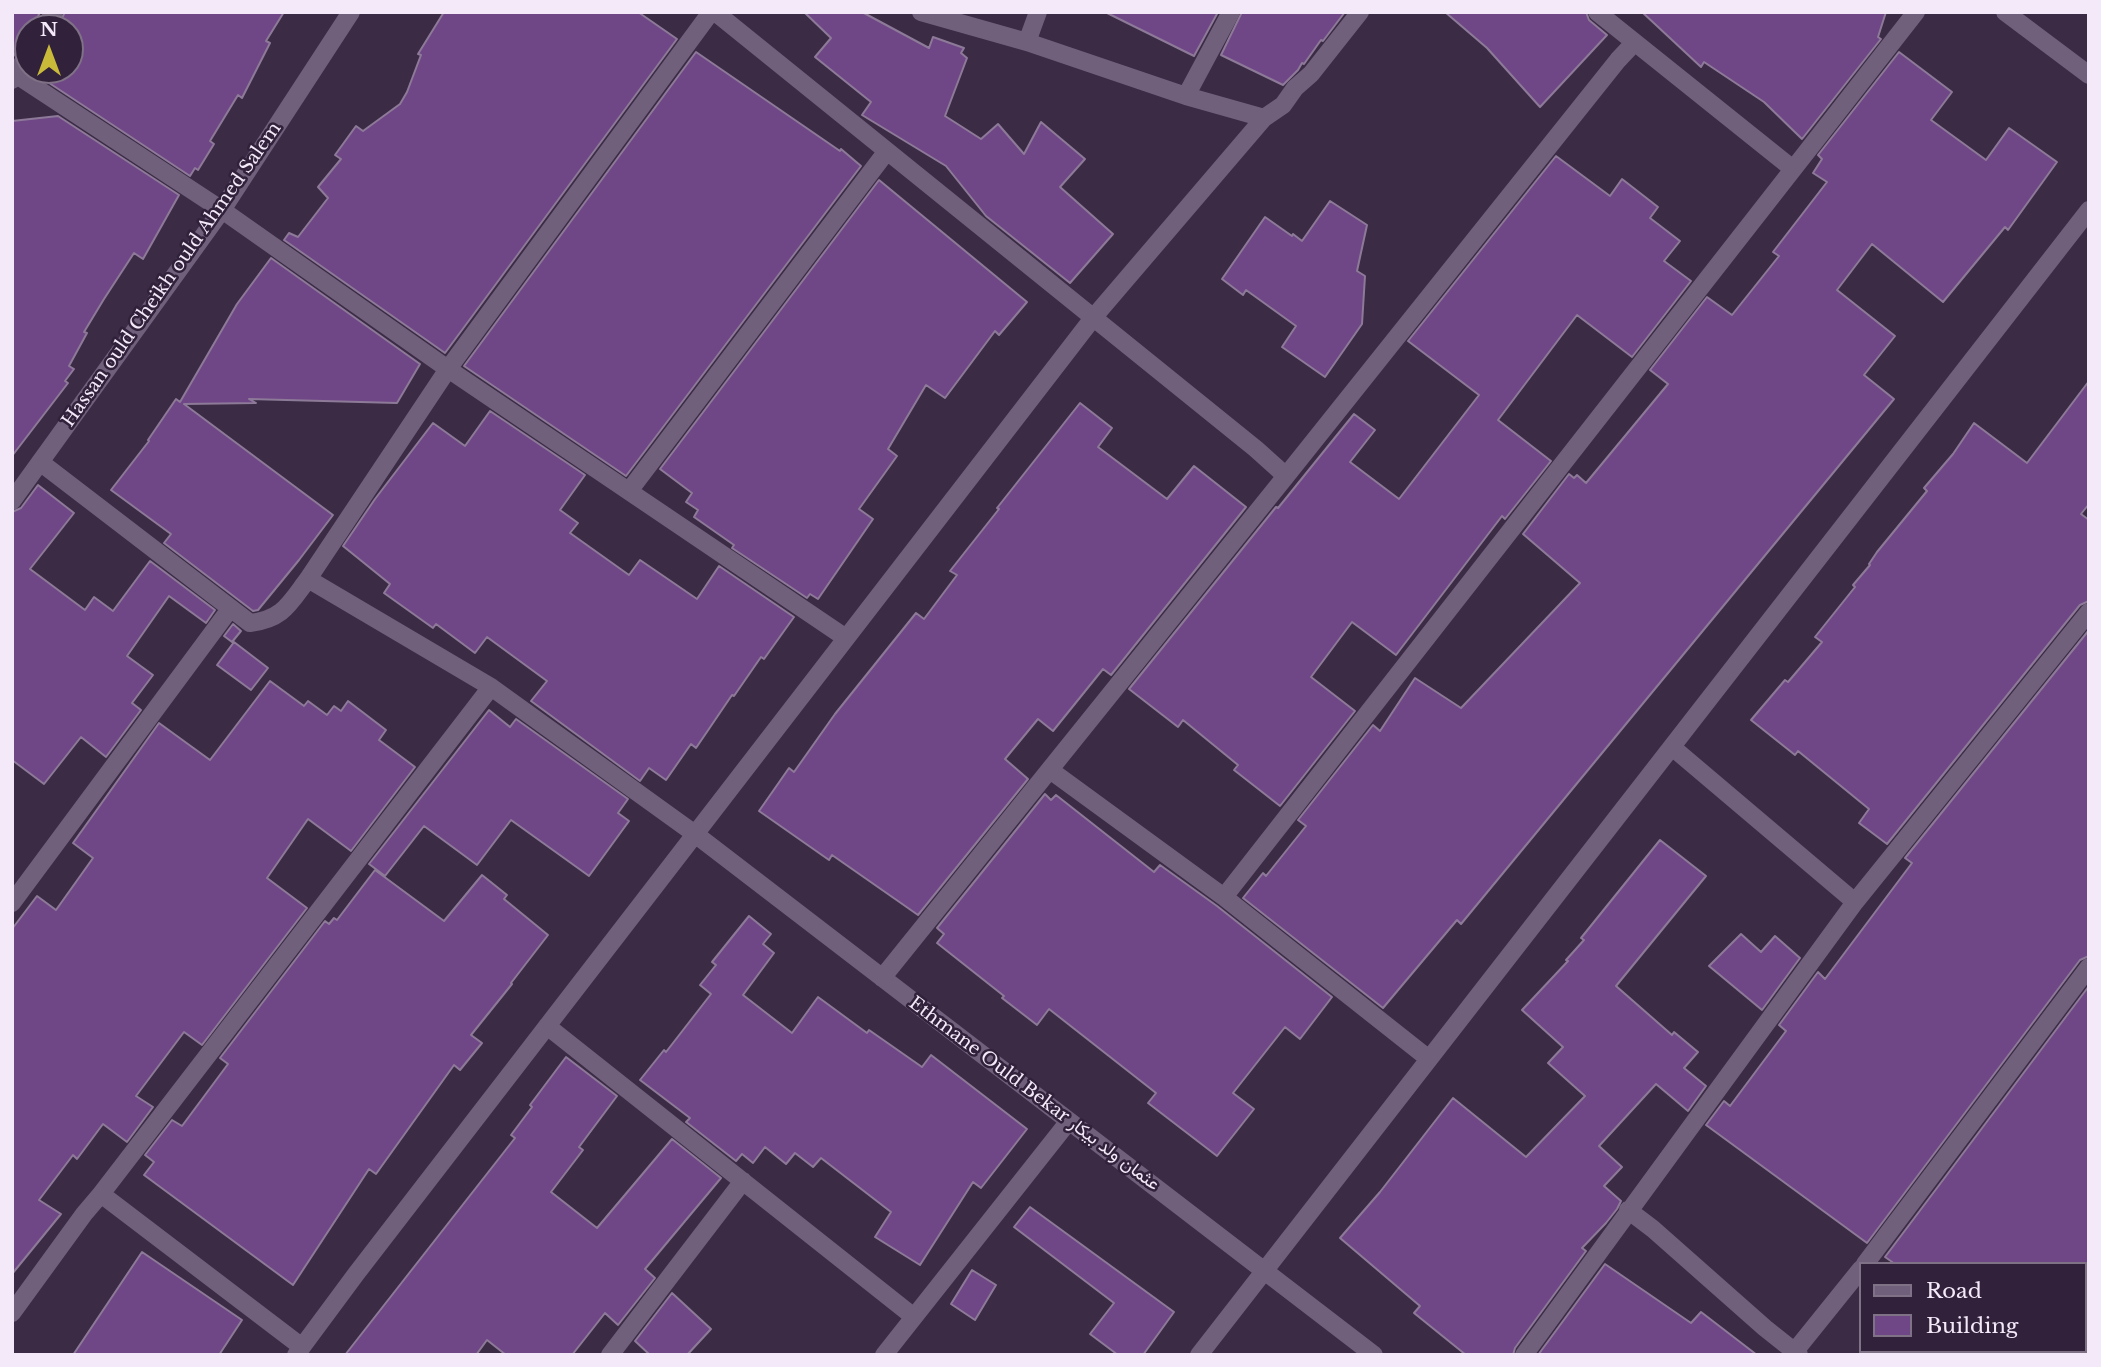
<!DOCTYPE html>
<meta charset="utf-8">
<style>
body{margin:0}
#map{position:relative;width:2101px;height:1367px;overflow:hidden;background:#3b2b45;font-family:"Libre Baskerville",serif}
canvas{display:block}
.frame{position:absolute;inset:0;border:14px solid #f3e9f9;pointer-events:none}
.legend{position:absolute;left:1859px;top:1262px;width:228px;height:91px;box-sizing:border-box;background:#31213a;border:2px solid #7f7186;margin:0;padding:9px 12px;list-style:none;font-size:21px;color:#f3e9f9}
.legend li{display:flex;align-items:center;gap:14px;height:35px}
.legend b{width:35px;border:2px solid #7f7186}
.north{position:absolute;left:14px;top:14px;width:70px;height:70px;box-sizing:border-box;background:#31213a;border:2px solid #7f7186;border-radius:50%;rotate:0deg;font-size:19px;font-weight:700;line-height:28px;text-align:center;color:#f3e9f9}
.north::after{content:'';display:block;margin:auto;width:24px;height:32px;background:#c9ba3a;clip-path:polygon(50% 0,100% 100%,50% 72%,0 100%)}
</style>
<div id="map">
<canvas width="2101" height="1367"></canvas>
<div class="frame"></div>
<ul class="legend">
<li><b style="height:9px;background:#71607c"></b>Road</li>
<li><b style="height:19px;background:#704786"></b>Building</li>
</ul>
<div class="north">N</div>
</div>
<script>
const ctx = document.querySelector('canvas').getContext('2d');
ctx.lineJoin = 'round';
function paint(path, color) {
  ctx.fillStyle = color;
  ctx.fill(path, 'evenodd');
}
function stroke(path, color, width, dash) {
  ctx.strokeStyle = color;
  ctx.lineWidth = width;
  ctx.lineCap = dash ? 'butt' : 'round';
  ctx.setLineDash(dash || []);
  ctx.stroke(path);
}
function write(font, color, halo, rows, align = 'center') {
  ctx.font = font + ' "Libre Baskerville",Vazirmatn,serif';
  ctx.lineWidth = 5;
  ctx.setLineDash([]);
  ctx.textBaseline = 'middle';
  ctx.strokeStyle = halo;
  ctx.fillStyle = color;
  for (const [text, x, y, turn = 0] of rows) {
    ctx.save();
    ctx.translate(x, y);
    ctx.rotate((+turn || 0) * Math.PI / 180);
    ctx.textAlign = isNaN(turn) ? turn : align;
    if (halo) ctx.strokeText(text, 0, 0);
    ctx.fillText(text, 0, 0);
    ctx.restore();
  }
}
const building = new Path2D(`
 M12,12H40L33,28H28V43L19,48L12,58Z
 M65,12H284L266,41L270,43L242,98L238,95L210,141L214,144L198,170L195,168L190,176L31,71L70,70V28H57Z
 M444,12H638L677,39L445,353L284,240L289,233L298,237L328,198L318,187L341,159L335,155L356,126L363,131L400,104L407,92L421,55L418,54Z
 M804,12H862L929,48L933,37L964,48L961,53L967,58L945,116L981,139L998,124L1024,154L1041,122L1085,159L1060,187L1113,234L1070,283L986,216L946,166L862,115L871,102L815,57L831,38Z
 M1105,12H1218L1194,56Z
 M1242,12H1345L1323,41L1321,40L1304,64L1302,63L1298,70L1283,85L1221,55Z
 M1445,12H1586L1589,20L1607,35L1540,107L1487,48Z
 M1642,12H1886L1878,37L1881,39L1802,139L1764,102L1704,62L1701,67Z
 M696,52L840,151L841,149L861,166L626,476L464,366Z
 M1899,52L1952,92L1931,120L1986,160L2009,128L2057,162L2008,230L2005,227L1943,302L1872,244L1837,290L1895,336L1864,375L1894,399L1461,924L1457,920L1383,1008L1243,898L1263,873L1266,876L1306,826L1298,820L1373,725L1380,731L1415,678L1461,708L1580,583L1523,534L1569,474L1574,478L1577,475L1586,483L1668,384L1650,370L1707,297L1732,315L1779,256L1773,252L1827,182L1813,173L1822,159L1818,155Z
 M58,116L179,195L143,259L134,253L104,299L84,332L87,333L69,366L74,369L65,381L68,383L12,456V121Z
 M1556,156L1610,196L1622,179L1658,207L1650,218L1680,241L1664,261L1691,281L1632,357L1577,315L1498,420L1551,461L1505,519L1502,516L1396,655L1352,622L1311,677L1355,711L1280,806L1234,770L1238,765L1183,720L1178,727L1129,689L1276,507L1278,508L1295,487L1354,414L1375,430L1350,462L1399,499L1479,395L1408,341Z
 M879,180L1027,302L999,335L995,331L945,398L926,385L888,449L897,456L859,509L873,519L818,599L810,594L807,598L732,548L734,545L694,517L698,510L686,502L692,493L660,469Z
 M1330,201L1367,225L1357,271L1365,276L1362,324L1325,377L1282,347L1296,326L1246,290L1243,295L1222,279L1265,217L1292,236L1293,234L1302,241Z
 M271,258L420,364L397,403L249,399L256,403L184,404L333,515L299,560L258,610L253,611L164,543L171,534L111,490L149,441L148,440L176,399L180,402L237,304Z
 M2089,381V504L2081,514L2089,520V601L2080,605L1887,844L1859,823L1869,809L1798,751L1795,755L1751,720L1785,680L1788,682L1822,642L1815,637L1855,587L1853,585L1870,565L1869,564L1877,552L1927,491L1924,488L1953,454L1974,423L2027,463Z
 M1080,403L1112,428L1098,447L1167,499L1194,466L1246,507L1111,675L1103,669L1053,731L1038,719L1005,759L1028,779L918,915L832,855L829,860L759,811L789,768L794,772L835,714L916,613L924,619L957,575L950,571L999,509L997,508Z
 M490,411L585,475L560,510L578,523L570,533L629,575L640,560L697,599L719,566L794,617L764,659L761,657L734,696L732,695L696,748L691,744L666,780L649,768L640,781L531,701L547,681L487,637L475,653L436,624L433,628L384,593L390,584L343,546L375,499L433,423L465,446Z
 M38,485L74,513L30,569L85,610L94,597L113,611L150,561L215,610L206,623L169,596L127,656L153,675L132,703L141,710L106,757L81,737L44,784L12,760V512L21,508Z
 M233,624L241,631L232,642L224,636Z
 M2089,630V956L2080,960L1867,1243L1706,1125L1724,1101L1730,1106L1786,1031L1779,1025L1818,972L1825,979L1912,863L1905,858Z
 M234,642L268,668L251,690L217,665Z
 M270,681L304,706L308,701L327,715L334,706L341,711L348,701L386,730L379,740L415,767L351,851L308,819L267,878L307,908L202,1045L184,1032L136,1096L153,1107L127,1142L103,1124L77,1159L73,1155L39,1200L61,1214L12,1274V929L37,896L56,910L93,858L73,843L159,723L210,760Z
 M489,710L510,727L516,719L628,799L618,813L629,821L589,876L511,820L477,865L424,826L385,876L369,864Z
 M1045,794L1051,800L1056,795L1154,872L1160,865L1217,906L1332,997L1300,1039L1285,1027L1233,1093L1254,1109L1217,1156L1148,1103L1156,1093L1049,1009L1037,1025L1002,998L1004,996L937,943L944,934L937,928Z
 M1660,840L1706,876L1616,986L1672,1035L1674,1032L1698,1052L1684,1068L1706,1086L1688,1111L1656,1084L1599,1146L1622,1167L1604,1186L1621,1201L1617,1209L1606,1223L1582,1248L1586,1251L1515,1348L1513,1355H1466L1414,1313L1420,1306L1340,1238L1380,1192L1453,1098L1526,1157L1585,1096L1548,1063L1563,1047L1522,1010L1568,961L1566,960L1584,940L1581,938Z
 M375,870L444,921L482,875L507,895L504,899L548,935L511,983L512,984L471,1035L482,1043L460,1070L454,1065L376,1174L369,1169L293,1285L144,1175L154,1162L145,1155L172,1120L182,1126L228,1064L220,1058L325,921L329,924L334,918L337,920Z
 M749,916L771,934L763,944L774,953L743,995L792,1033L818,997L867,1033L869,1030L922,1067L931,1055L1027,1129L981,1188L973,1182L920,1265L875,1237L891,1212L821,1158L813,1167L795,1153L786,1164L765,1147L753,1163L742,1154L736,1161L686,1122L690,1118L640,1080L664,1050L666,1052L711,994L700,985L716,965L712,962Z
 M1741,934L1761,952L1775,936L1800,958L1762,1010L1709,966Z
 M2089,986V1264H1895L1885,1257Z
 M566,1057L617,1096L579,1147L583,1150L551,1192L597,1228L672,1139L721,1178L645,1269L655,1278L618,1325L605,1313L572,1355H506L487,1340L476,1355H345L515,1138L511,1135L532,1107L530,1105Z
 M1030,1207L1174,1312L1143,1355H1118L1090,1334L1114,1303L1014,1227Z
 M142,1252L242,1320L219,1355H73Z
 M1605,1264L1691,1323L1701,1312L1757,1355H1538Z
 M972,1270L996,1285L975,1320L951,1304Z
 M672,1293L711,1329L687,1355H650L635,1341Z`);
const minor = new Path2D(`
 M715,12L1256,449L1286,476
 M921,12L1027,42L1186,96L1264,118
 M1597,12L1793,169
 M2005,12L2089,75
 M44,28L54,12
 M1027,42L1038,12
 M12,72L222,210L448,369L846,638
 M12,80L28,54
 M1186,96L1231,12
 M40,462L250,623C283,619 289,604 308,579L448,369L711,12
 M629,491L887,151
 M12,501L222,210L351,12
 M308,579L491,687L695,834L1374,1355
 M1672,747L1855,902
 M1050,770L1224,897L1429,1059
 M1224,897L1916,12
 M12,903L230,609
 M882,978L1286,476L1618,60L1634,43
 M547,1026L914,1317
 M101,1194L302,1347
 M1628,1210L1653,1229L1765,1328L1799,1355
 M1865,1264L2089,967
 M12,1313L84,1214L101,1194L491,687
 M1795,1351L1861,1269
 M296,1355L356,1274L1093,318L1264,118L1283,105L1295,88L1311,74L1360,12
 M610,1355L743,1181
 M884,1355L1069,1121
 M1199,1355L2089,210
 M1524,1355L1855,902L2089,612`);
const streetNames = [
 ["Hassan ould Cheikh ould Ahmed Salem",172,275,-55],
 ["Ethmane Ould Bekar عثمان ولد بيكار",1034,1094,37]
];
paint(building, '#704786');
stroke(building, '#8d7a98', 2);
stroke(minor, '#71607c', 18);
write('18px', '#f3e9f9', '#31213a', streetNames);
</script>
